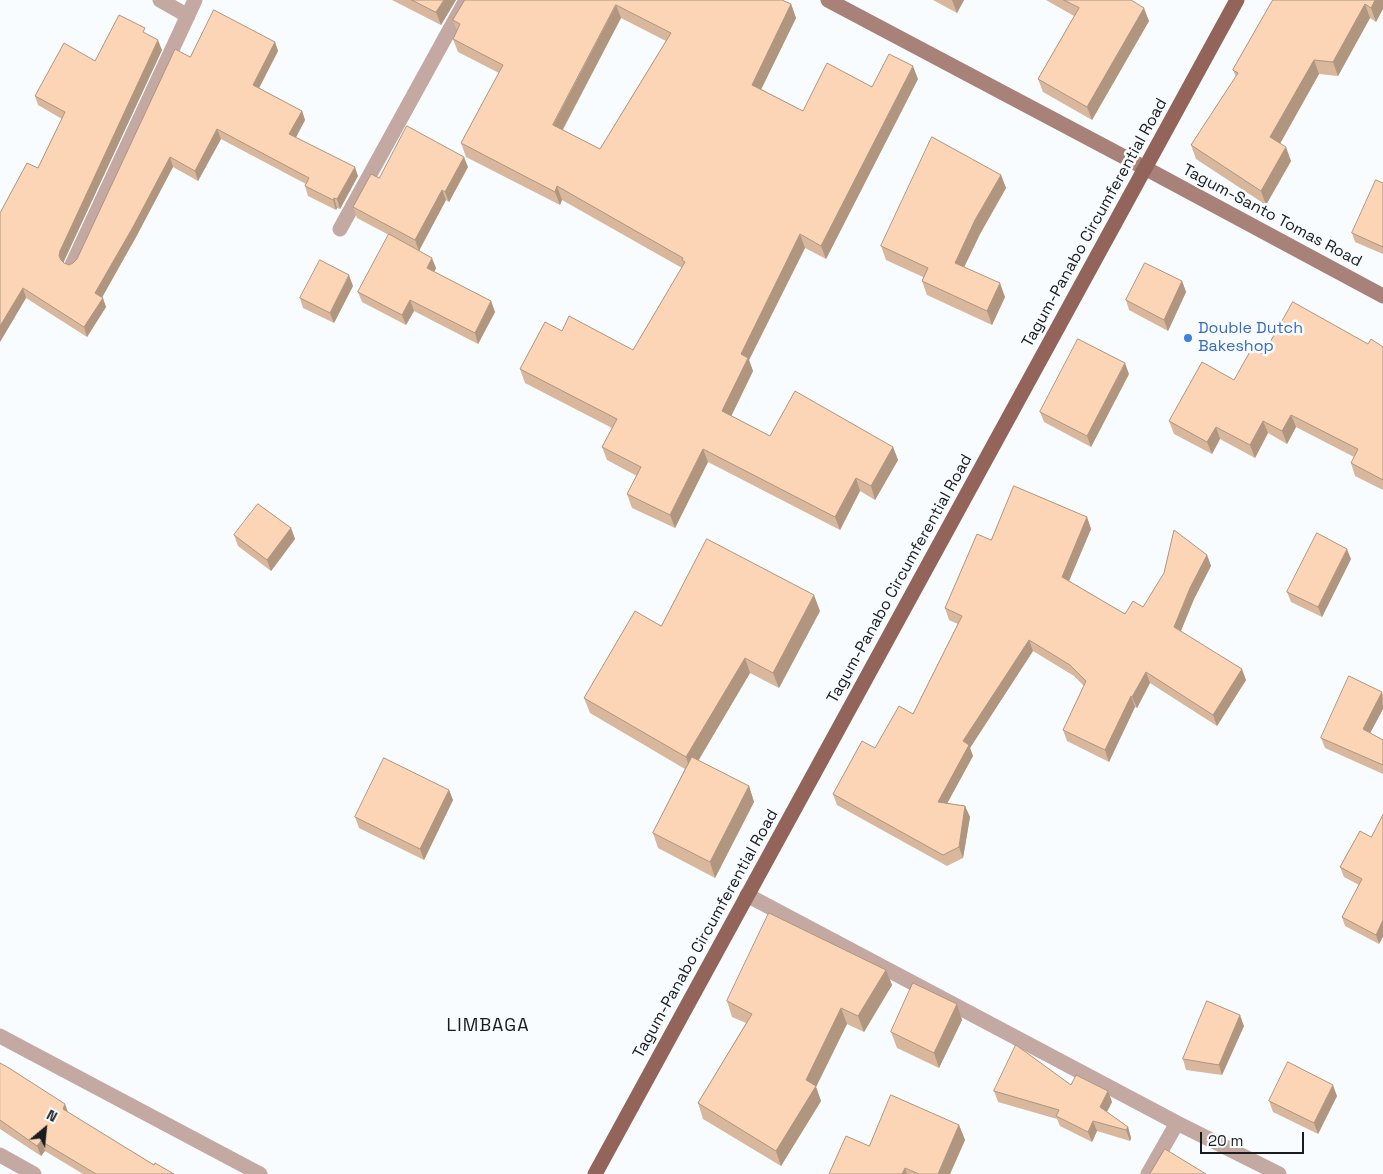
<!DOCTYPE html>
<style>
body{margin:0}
#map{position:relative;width:1383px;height:1174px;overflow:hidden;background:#f9fcfe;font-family:"Space Grotesk",sans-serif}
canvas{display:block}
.north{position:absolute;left:20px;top:1104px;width:50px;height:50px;-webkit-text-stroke:4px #f9fcfe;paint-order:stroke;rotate:28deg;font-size:14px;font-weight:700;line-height:20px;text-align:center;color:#191c1e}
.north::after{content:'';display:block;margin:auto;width:18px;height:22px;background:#191c1e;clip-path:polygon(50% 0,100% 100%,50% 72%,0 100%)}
.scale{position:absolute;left:1200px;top:1132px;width:104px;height:22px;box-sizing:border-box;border:2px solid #191c1e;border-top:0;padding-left:6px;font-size:15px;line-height:18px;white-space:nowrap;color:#191c1e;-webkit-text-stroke:4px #f9fcfe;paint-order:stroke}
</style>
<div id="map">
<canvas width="1383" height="1174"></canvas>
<div class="north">N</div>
<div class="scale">20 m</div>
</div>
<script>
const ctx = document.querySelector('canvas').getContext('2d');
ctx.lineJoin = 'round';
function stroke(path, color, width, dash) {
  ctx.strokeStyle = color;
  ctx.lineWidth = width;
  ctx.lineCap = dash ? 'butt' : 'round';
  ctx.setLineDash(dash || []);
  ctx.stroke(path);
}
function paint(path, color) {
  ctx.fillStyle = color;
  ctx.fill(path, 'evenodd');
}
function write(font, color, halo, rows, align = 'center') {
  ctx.font = font + ' "Space Grotesk",sans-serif';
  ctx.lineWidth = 5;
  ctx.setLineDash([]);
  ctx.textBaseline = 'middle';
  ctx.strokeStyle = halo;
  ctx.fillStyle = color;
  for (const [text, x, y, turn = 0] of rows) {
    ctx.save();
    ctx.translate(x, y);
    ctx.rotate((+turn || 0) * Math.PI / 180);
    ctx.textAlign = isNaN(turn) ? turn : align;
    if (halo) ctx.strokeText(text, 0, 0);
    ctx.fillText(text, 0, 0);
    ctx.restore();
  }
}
const street = new Path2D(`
 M160,0L188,16
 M340,229L466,0
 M72,265L195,0
 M747,895L1177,1123L1279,1174
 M0,1036L260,1174
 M0,1155L34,1174
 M1148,1174L1177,1123`);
const secondary = new Path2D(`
 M828,0L1145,168L1383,296`);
const primary = new Path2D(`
 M595,1174L1237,0`);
const wall = new Path2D(`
 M392,0H456L441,25Z
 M465,0L791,4L796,18L761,89L803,111L872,87L918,79L826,259L805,248L749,360L753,371L731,416L770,436L893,447L898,460L875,500L860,491L840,530L708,462L675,528L632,508L627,494L637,476L607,460L602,447L612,428L525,383L520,369L562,331L633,350L682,268L562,200L560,205L466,157L461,143L499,73L458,52L453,39L457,31L453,20ZM621,18L666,41L600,149L563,130Z
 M933,0H964L957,13Z
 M1046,0H1132V1L1149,21L1092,120L1043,92L1038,79L1074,16Z
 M1273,0H1383L1376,22L1370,18L1338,76L1319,74L1280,143L1291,161L1266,205L1196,159L1191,145L1236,77L1233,70Z
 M147,34L162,50L64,261L63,263H64L69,265L73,263L77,259L190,57L275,42L278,51L259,88L302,111L305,120L296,137L358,176L340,209L337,208L336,210L308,196L305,186L306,184L221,139L198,181L173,167L136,237L102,297L106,307L87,337L26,298L0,342L38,168L62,119L38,105L35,96L95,61Z
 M468,167L449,202L446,200L419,250L436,268L434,272L491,301L495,312L478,344L414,311L406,325L362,302L358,292L389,235L357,218L353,207L379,178Z
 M1001,175L1006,188L980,234L964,267L1005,297L992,325L927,295L922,281L923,277L886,260L881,246Z
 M1383,183V254L1355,242L1352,233Z
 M1182,281L1186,292L1168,331L1129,310L1126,300Z
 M353,286L334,323L303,308L300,298Z
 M1368,344L1383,347V490L1355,476L1351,463L1354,457L1296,427L1287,444L1268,433L1255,458L1220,439L1212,454L1174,434L1169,421L1234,380L1263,354Z
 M1129,374L1091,447L1044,422L1040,412Z
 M1087,517L1091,529L1069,581L1125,614L1143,607L1207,555L1211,566L1194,599L1181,631L1246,680L1217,726L1150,683L1137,708L1135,707L1109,762L1067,741L1063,730L1084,686L1074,676L1033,651L970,748L973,756L947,803L965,806L970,817L963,858L947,866L837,805L833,794L875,748L913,714L958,624L949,620L945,608L991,540Z
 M291,528L295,539L271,571L238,546L234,535Z
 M1351,559L1322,617L1291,602L1287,592Z
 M820,611L779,688L750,673L698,761L749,786L754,802L715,878L658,848L653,833L685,769L590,713L584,698L661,626Z
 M1383,693V709L1370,733L1383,740V774L1325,748L1321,738Z
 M449,790L453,800L424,860L359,828L355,817Z
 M1360,831L1379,944L1345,926L1342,917L1359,885L1344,877L1340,867Z
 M886,970L892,985L864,1032L847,1024L816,1087L821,1101L781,1166L703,1119L698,1103L746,1023L732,1017L727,1001Z
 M957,1004L962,1020L939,1068L897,1048L891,1032Z
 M1244,1026L1222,1075L1186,1070L1183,1059Z
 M0,1063L68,1112L154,1165L174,1174H83L45,1151L41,1156L0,1129Z
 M1071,1085L1108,1091L1112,1102L1107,1112L1128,1127L1131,1138L1130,1141L1097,1131L1092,1142L1060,1126L1057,1119L998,1102L994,1091Z
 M1337,1096L1318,1134L1273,1112L1269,1101Z
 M959,1125L965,1140L950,1174H829L869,1146Z`);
const shadedWall = new Path2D(`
 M444,0H456L441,25L436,12Z
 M952,0H964L957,13Z
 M1375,0H1383V9L1376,22L1371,8Z
 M791,4L796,18L757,98L752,85Z
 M1365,4L1370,18L1338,76L1333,62Z
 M616,5L621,18L558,138L553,125Z
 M1144,8L1149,21L1092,120L1087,107Z
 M158,40L162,50L64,261L63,265L59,256L60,251Z
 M275,42L278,51L256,94L253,85Z
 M1314,60L1319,74L1276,151L1270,137Z
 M913,66L918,79L826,259L821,246Z
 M302,111L305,120L293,143L289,134Z
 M217,129L221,139L198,181L195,171Z
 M1286,147L1291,161L1266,205L1261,191Z
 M170,157L173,167L136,237L99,303L95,293Z
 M464,157L468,167L449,202L445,192Z
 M355,167L358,176L340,209L337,199Z
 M1001,175L1006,188L980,234L960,276L955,263L975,220Z
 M557,186L562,200L560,205L555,192Z
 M442,190L446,200L419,251L415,240Z
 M334,198L337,208L336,210L333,200Z
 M800,234L805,248L749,360L753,371L727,425L722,411L741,354Z
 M432,258L436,268L431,279L427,268Z
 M349,275L353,286L334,323L330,313Z
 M1182,281L1186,292L1168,331L1164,320Z
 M1000,283L1005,297L992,325L987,311Z
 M23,288L26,298L0,342V326Z
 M103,298L106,307L87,337L84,327Z
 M410,300L414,311L406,325L402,315Z
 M491,301L495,312L478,344L475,333Z
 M1125,363L1129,374L1091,447L1087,436Z
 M1291,415L1296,427L1287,444L1282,431Z
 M1263,421L1268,433L1255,458L1250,445Z
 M1216,427L1220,439L1212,454L1207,442Z
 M893,447L898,460L875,500L871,486Z
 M703,449L708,462L675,528L670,515Z
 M856,478L860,491L840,530L835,517Z
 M1087,517L1091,529L1066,588L1062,577Z
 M291,528L295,539L271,571L267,560Z
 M1347,549L1351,559L1322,617L1318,607Z
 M1207,555L1211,566L1194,599L1178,638L1174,627L1190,588Z
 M814,595L820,611L779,688L773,673Z
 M1029,640L1033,651L970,748L973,756L942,813L938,802L963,741Z
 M745,658L750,673L691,773L686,757Z
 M1242,669L1246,680L1217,726L1213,715Z
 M1146,672L1150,683L1137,708L1132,697Z
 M1382,692L1383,709L1367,739L1363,729Z
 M1131,696L1135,707L1109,762L1105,750Z
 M749,786L754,802L715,878L710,862Z
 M449,790L453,800L424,860L420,849Z
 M965,806L970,817L963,858L959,847Z
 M1383,920V937L1379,944L1376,935Z
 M886,970L892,985L864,1032L858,1016Z
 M957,1004L962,1020L939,1068L934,1053Z
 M841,1008L847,1024L816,1087L821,1101L781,1166L776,1151L806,1080Z
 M1240,1015L1244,1026L1222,1075L1219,1065Z
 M1333,1085L1337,1096L1318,1134L1314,1123Z
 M1108,1091L1112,1102L1104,1117L1100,1107Z
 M65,1104L69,1115L63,1109Z
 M1093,1121L1097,1131L1092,1142L1088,1132Z
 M959,1125L965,1140L950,1174H938Z
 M1128,1127L1131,1138L1130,1141L1126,1130Z
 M41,1141L45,1151L41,1156L37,1146Z
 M905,1168L907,1174H902Z`);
const building = new Path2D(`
 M412,0H444L436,12Z
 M465,0H782L791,4L752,85L803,111L827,63L872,87L889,54L913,66L821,246L800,234L741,354L748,358L722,411L770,436L795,391L893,447L871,486L856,478L835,517L703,449L670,515L627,494L641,467L602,447L617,419L520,369L545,322L562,331L569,316L633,350L685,262L682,260L683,258L557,186L555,192L461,143L503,65L453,39L460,24L453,20ZM616,5L671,33L600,149L553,125Z
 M1064,0H1131L1144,8L1087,107L1038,79L1079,8Z
 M1273,0H1375L1371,8L1365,4L1333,62L1314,60L1270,137L1286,147L1261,191L1191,145L1238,73L1233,70Z
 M214,10L275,42L253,85L302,111L289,134L355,167L337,199L334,198L333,200L305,186L309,178L217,129L195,171L170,157L133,227L95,293L103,298L84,327L23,288L0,326V213L27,163L38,168L65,112L35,96L64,43L95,61L119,15L145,28L143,32L158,40L60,251L59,256L61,260L64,263L69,265L73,263L77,259L175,49L190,57Z
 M407,126L464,157L445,192L442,190L415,240L353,207L371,174L379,178Z
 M932,137L1001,175L975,220L955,263L1000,283L987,311L922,281L928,268L881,246Z
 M1376,180L1383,183V247L1352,233Z
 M389,234L432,258L427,268L491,301L475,333L410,300L402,315L358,292Z
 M320,260L349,275L330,313L300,298Z
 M1145,263L1182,281L1164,320L1126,300Z
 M1293,302L1368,344L1371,339L1383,347V480L1351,463L1358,449L1291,415L1282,431L1263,421L1250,445L1216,427L1207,442L1169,421L1202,362L1234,380L1252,348L1263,354Z
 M1078,339L1125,363L1087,436L1040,412Z
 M1014,486L1087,517L1062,577L1125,614L1133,601L1143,607L1164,573L1174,530L1207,555L1190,588L1174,627L1242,669L1213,715L1146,672L1132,697L1131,696L1105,750L1063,730L1086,681L1070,665L1029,640L963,741L969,745L938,802L965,806L959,847L943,855L833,794L862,741L875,748L899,706L913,714L962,616L945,608L977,534L991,540Z
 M258,504L291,528L267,560L234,535Z
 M1317,533L1347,549L1318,607L1287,592Z
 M707,539L814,595L773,673L745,658L686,757L584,698L635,611L661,626Z
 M1349,676L1382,692L1363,729L1383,740V765L1321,738Z
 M692,757L749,786L710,862L653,833Z
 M384,758L449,790L420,849L355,817Z
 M1383,815V920L1376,935L1342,917L1362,879L1340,867L1360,831L1371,837Z
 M769,913L886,970L858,1016L841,1008L806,1080L816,1086L776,1151L698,1103L752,1014L727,1001Z
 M913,983L957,1004L934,1053L891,1032Z
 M1207,1001L1240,1015L1219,1065L1183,1059Z
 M1016,1045L1071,1085L1076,1075L1108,1091L1100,1107L1128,1127L1126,1130L1093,1121L1088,1132L1056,1116L1059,1110L994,1091Z
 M1288,1062L1333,1085L1314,1123L1269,1101Z
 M0,1063L9,1068L65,1104L63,1109L154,1165L155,1163L174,1174H96L41,1141L37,1146L0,1120Z
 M891,1095L959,1125L938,1174H919L905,1168L902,1174H829L846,1136L869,1146Z
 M1165,1149L1206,1174H1150Z`);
const markers = [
 [1188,338,5,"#3f7fe0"]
];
const streetNames = [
 ["Tagum-Santo Tomas Road",1272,216,28],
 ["Tagum-Panabo Circumferential Road",1095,223,-61],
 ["Tagum-Panabo Circumferential Road",900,579,-61],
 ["Tagum-Panabo Circumferential Road",706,934,-61]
];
const shopNames = [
 ["Double Dutch",1198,329],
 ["Bakeshop",1198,347]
];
const neighbourhoodNames = [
 ["LIMBAGA",488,1026]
];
stroke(street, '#c4a9a2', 15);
stroke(secondary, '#a88178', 15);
stroke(primary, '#936459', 15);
paint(wall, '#d8b79c');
paint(shadedWall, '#b0957f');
paint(building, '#fbd5b5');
stroke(building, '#b0957f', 1);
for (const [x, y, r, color] of markers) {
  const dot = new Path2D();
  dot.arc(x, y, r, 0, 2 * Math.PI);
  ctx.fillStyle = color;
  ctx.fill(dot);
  stroke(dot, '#f9fcfe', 2);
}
write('16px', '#191c1e', '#f9fcfe', streetNames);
write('16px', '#366cbe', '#f9fcfe', shopNames, 'left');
ctx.letterSpacing = '1px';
write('18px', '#191c1e', '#f9fcfe', neighbourhoodNames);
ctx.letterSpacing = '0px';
</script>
